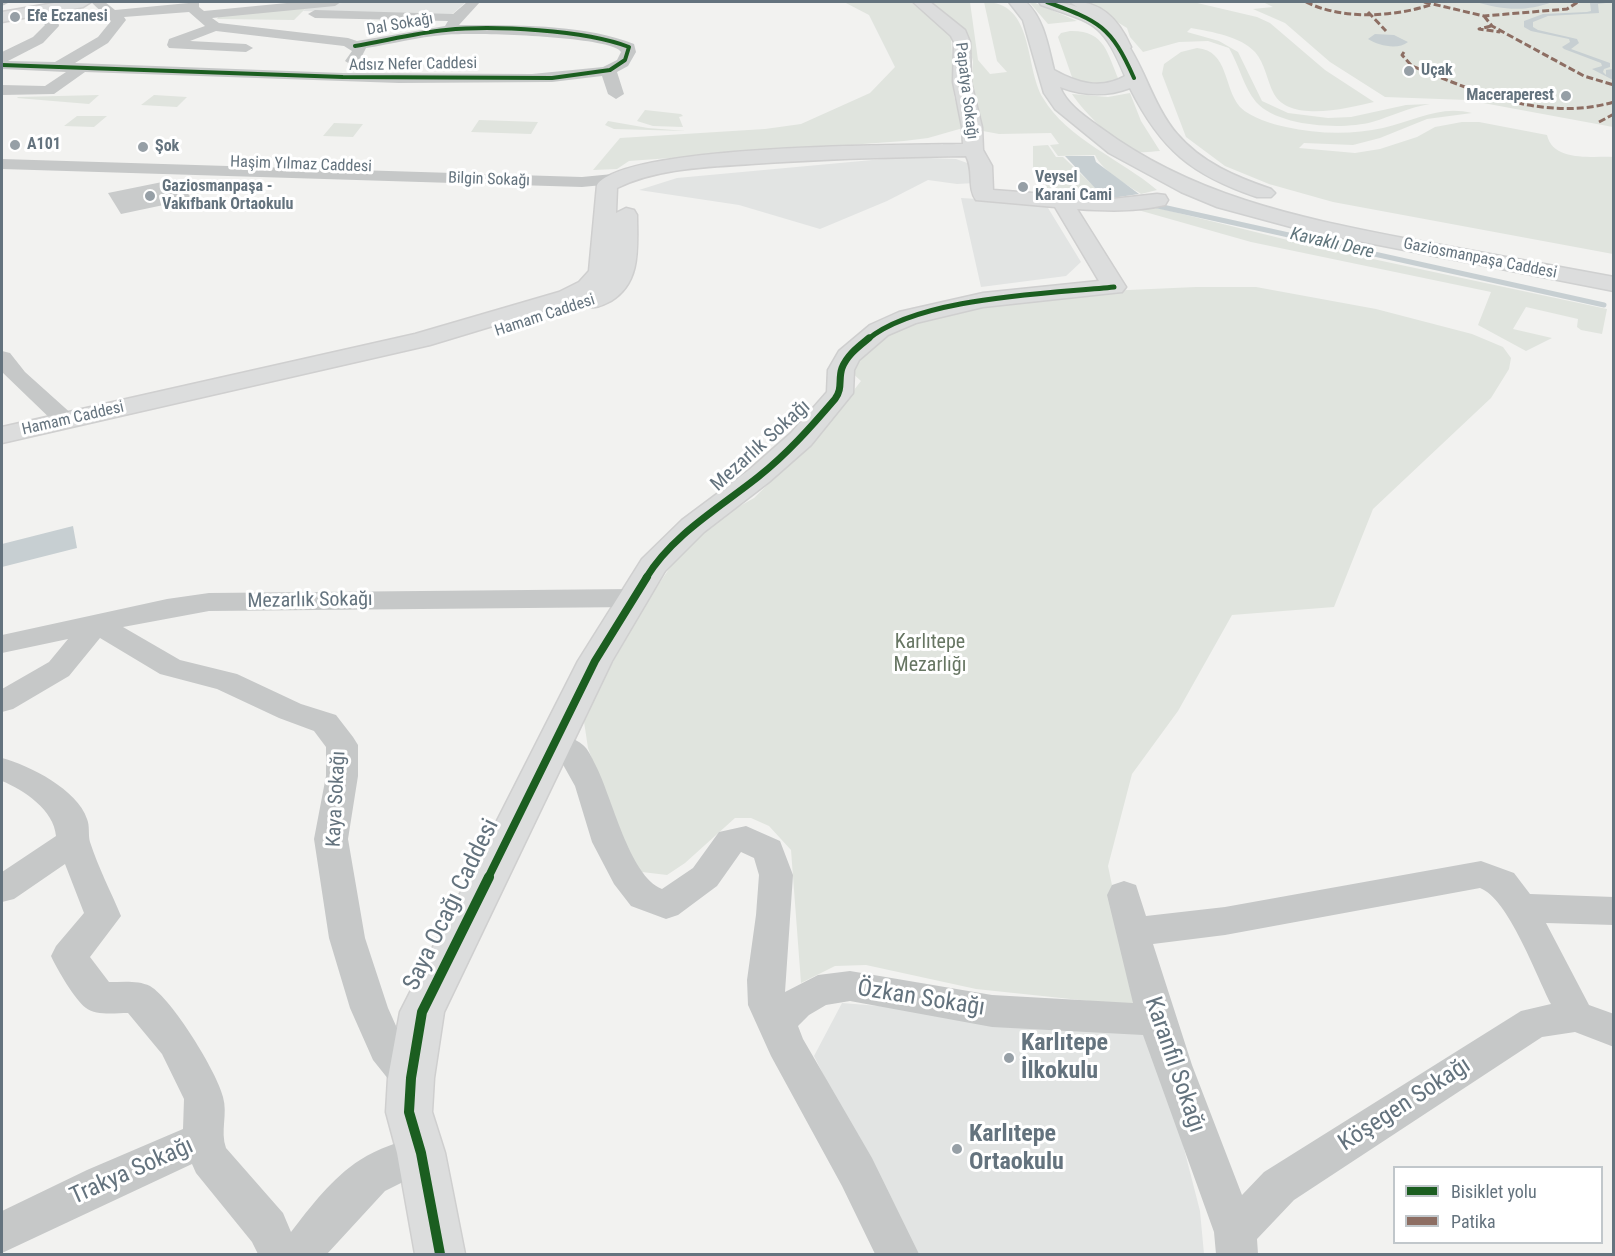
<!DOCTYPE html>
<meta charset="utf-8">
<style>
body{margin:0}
#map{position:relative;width:1615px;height:1256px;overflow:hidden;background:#f2f2f0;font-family:"Roboto Condensed",sans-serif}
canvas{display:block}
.frame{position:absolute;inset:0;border:3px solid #64737e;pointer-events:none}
.legend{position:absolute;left:1393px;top:1166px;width:210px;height:78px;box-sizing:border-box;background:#fff;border:2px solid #c1c7cb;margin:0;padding:8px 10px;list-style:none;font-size:18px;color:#64737e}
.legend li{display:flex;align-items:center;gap:12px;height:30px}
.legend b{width:30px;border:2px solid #c1c7cb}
</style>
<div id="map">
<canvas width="1615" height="1256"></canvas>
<div class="frame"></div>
<ul class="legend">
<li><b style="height:8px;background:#1b5e20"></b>Bisiklet yolu</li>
<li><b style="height:8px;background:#8d6e63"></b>Patika</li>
</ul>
</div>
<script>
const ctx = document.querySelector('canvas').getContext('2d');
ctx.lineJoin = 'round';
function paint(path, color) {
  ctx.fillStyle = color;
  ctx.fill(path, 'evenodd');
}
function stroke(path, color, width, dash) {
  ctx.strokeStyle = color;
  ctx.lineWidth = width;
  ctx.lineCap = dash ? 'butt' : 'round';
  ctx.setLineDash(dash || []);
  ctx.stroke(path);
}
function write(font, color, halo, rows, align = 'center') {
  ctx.font = font + ' "Roboto Condensed",sans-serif';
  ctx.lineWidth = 6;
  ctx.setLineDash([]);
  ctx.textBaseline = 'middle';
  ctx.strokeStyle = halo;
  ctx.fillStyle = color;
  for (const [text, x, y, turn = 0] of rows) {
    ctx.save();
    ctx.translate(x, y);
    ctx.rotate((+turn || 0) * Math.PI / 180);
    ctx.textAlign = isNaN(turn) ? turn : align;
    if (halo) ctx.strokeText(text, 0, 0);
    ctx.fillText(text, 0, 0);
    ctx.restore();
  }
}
const built = new Path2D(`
 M359,2H466L450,16L303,11L309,5Z
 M905,157L956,159L970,164L975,183L957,184L928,180L887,201L820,229L739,205L639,190L677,178Z
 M961,198L1045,203L1081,262L1066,276L981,287Z
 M842,1003L1153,1028L1200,1211L1204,1254H913L814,1056Z`);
const green = new Path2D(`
 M844,2H911L951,36L954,96L963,128L928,138L904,141L629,161L617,169L593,170L620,138L765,129L801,124L870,93L895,67L869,15Z
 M931,2H970L978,60L990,74L1007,72L997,61L984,2C1035,2 1024,66 1043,98C1067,139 1122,160 1157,190L1141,194C1126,184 1103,172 1095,155L1058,156L1050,145L1059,144L1051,133L999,134L983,131L971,89L973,62L967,35Z
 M1029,2H1033L1077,21L1048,24Z
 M1084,2H1193L1257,17L1270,23L1325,70L1374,102C1349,108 1290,123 1274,94C1267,81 1265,63 1255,52C1240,36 1212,32 1191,28L1187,32L1219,41L1238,52L1262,101L1288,113L1328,118L1351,117L1406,105L1430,104C1409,107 1393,116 1372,122C1343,130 1278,127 1256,102C1244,88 1239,65 1229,48L1208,41L1179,42L1143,52L1130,37L1127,28Z
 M1263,2H1613V127L1467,100L1385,97L1330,62L1285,23L1253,9L1273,7Z
 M309,5L294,20L217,19L219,16Z
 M1070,31C1105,30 1107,53 1119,80C1107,89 1086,84 1073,80L1058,37L1061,33Z
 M1197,48C1229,51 1223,87 1240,107C1251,118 1272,124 1286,127C1317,134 1352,135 1383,128C1415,121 1439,105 1472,113L1427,119L1380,138L1353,145L1304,143L1299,148L1355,153L1380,149L1417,137L1435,127L1462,122H1479L1547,135C1553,162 1591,156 1613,157V254L1333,202L1269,184L1225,166L1186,137L1162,74L1164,64L1181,52Z
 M1130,93L1141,121L1160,151C1153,151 1146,153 1140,152C1121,151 1082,110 1072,94L1108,97Z
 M99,95L89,104L17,98L18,97Z
 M154,95L187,97L177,107L141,105Z
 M645,110L681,114L683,116L679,117L683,127L653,126L637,121Z
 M77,116H107L94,127L64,126Z
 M479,120L538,122L531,134L471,132Z
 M608,121L648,128L686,131L614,129L605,125Z
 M334,123L363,124L353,137L323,136Z
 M1048,145L1056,157H1063L1102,194L1045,192V180L1033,167V146Z
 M1150,206L1312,246L1607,309L1602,334L1581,330L1577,327L1578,319L1526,307L1513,329L1552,338L1526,351L1478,325L1491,292L1251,242L1131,208Z
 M1196,287H1256L1376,309L1472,334L1503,347L1511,358L1509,369L1491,398L1373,509L1334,607L1232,615L1178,711L1132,774L1108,866L1137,1006L976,989L866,965L835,966L801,983L791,850L769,826L751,818H735L685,863L667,875L642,872L619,848L608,803L588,748L583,715L648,600L673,563L708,524L754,498L820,433L861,381L849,370L865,350L883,337L942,312L1106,291Z`);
const water = new Path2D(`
 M1476,2H1552C1526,12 1503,10 1476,2Z
 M1614,2L1598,4L1599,13L1548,16L1533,22V27L1538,30L1577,39L1579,43L1571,49L1610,63V67L1604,69L1603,72L1606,75V70L1613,69V80L1592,69L1602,66L1601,63L1564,49L1562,47L1570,42L1569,39L1531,31L1524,27V21L1543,14L1587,12L1591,11L1590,3Z
 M1375,34L1394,35L1408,42C1398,50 1379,46 1368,39Z
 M1065,156H1094L1096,162L1139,194L1112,198L1095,188Z
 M73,526L77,548L2,567V544Z`);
const stream = new Path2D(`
 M1149,204L1604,305`);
const building = new Path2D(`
 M177,179L192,199L121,214L108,193Z`);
const street = new Path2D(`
 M2,2H10L2,6Z
 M91,2H105L115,10L199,2V7L204,11L297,2H341L335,6L212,18L219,23L348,38L357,41L445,26L448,21L315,18L308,14L315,10L453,14L467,2H480L459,25C513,25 584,24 634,44L636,52L628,66L617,72L624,94L616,99L608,94L602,76L552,82L399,83L85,72L54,94L2,95V85L45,86L66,72L2,69V52L33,37L45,25L34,9L36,6H46L58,20L59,26L43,43L8,61L55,62L98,37L111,21ZM189,12L205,26L169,39L167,45L169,48L246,52L253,48L246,44L190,41L216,31L344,46L352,51L345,61L353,66L358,64L366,48C392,44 418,37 444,35C468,32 612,36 621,52L617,60L603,67L532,74L343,73L75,63L108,43L126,20L124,17Z
 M2,159L582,177L623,173L632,178L623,183L582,187L2,169Z
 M2,351L10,353L25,372L74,416L78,421L74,426H58L2,372Z
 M634,589L644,592L648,598L644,604L634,607L209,611L123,627L180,660L237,674L301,704L336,715L353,737L358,745V776L348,839L365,938L388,1008L401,1037L425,1066L431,1078L425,1090L411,1095L397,1090L373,1060L350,1008L329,938L314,839L326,776V747L314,731L279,718L217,689L160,674L100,638L69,676L13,709L2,712V689L49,662L68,639L2,653V635L167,599L209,593Z
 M553,732C563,735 575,738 583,745C588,749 592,758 595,764C612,796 629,876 662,889L693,868L719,832L746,826L780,841L793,875L785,992L818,975L850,971L992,995L1133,1003L1107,895L1112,885L1124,881L1136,885L1146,916L1225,907L1481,861L1514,873L1530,894L1614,897V925L1546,923L1589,1005L1614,1014V1047L1575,1032L1542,1037L1294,1200L1257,1239L1258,1254H1216L1214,1232L1143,1035L992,1027L850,1001L826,1005L809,1015L798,1026L803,1039L872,1158L919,1254H875L842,1186L771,1056L748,1005L747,980L756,915L759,875L754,858L741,852L717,886L678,915L666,919L631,906L614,884L592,842L575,786L561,761L542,751L537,743L542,735ZM1480,888C1508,898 1536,975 1551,1004L1521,1011L1264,1172L1242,1195L1192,1065L1153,944L1225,935Z
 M2,758C29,765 78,790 87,819C90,826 88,835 90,842C98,867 111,892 121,916L90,957L109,982C122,982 138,980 150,986C172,999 217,1072 223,1097C228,1114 220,1131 226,1148L283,1213L291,1232C310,1207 333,1177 360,1160C378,1148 401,1142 421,1134L435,1140L441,1153L435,1166L385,1191L327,1254H258L252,1242L196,1173L192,1164L2,1253V1211L87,1170L183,1129L184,1099L162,1054L128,1013C116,1013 96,1016 86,1008C75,1000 57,969 51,956L56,946L84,913L65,864L14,899L2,902V872L56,836C54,810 24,790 2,781Z`);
const secondary = new Path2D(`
 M60,2H91L83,7L2,22V12Z
 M913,2H930L965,30L970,42L971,82L982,127L983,150L992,166L993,190L1112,199L1157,194L1165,195L1168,200L1165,205C1136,212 1106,211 1077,209L1126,287L1122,292L983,307L916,323L888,335L859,360L854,370L853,393L811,445L769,482L704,532L665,571L612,661L444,1012L434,1078L432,1112L445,1153L465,1254H415L397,1153L386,1112L388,1078L400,1012L578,661L642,559L682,520L749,470L791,433L827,392L828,370L839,351L870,325L899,312L983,293L1099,281L1055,207L976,200C967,188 974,170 966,156C894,157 823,159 751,164C707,167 657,168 617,188L616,213L626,208L634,210L637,215C637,246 642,282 611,301C601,306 595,309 585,306L582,299L430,345L2,443V427L415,334L559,292L579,282L589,271L597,185C625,144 905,145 963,144L962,127L953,82L954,42L951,36Z
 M1070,2C1101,0 1119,20 1131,47L1128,51H1116L1100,23Z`);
const primary = new Path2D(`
 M1009,2H1026C1044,19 1048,46 1054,70C1077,83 1101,90 1125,76C1102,21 1095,24 1041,5L1039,2C1055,0 1068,4 1084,9C1141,30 1141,91 1177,134C1202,163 1236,177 1271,189L1275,193L1271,197H1257C1192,175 1161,150 1130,88C1106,97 1084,96 1060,87C1067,105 1086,117 1101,128C1191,195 1295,217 1403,238C1473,251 1543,264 1614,277V291L1302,230L1217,207L1181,192L1109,153L1055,109L1044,93L1023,20Z`);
const quiet = new Path2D(`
 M1306,2C1342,20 1393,17 1430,5
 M1424,2L1484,16L1567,9L1578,2
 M1368,12L1386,31
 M1484,16L1492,26L1584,76L1614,85
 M1491,26L1479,29L1500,32
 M1404,52L1402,55L1412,66C1476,92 1544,122 1614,102
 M1599,122L1614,114`);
const cyclewayFar4 = new Path2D(`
 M1047,2C1099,21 1111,26 1134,78
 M2,65L343,77L552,78L610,70L625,60L629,47C585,30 493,25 446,30C415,33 385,41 355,46`);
const cyclewayFar3 = new Path2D(`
 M867,340C918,297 1047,294 1114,287`);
const cyclewayFar2 = new Path2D(`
 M646,578C672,535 719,508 758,477C787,454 811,427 835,399C843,389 838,379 842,368C847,355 858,347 869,338`);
const cyclewayFar1 = new Path2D(`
 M488,878L595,661L647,577`);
const cycleway = new Path2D(`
 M440,1254L421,1153L409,1112L411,1078L422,1012L489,877`);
const markers = [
 [15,17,6,"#969fa6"],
 [1409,71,6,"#969fa6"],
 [1566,96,6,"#969fa6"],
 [15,145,6,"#969fa6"],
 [143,147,6,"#969fa6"],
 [1023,187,6,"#969fa6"],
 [150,196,6,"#969fa6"],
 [1009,1058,6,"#969fa6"],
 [957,1149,6,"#969fa6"]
];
const farPoinames = [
 ["Efe Eczanesi",27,17],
 ["Uçak",1421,71],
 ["Maceraperest",1554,96,"right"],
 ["A101",27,145],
 ["Şok",155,147],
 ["Veysel",1035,178],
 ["Karani Cami",1035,196],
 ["Gaziosmanpaşa -",162,187],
 ["Vakıfbank Ortaokulu",162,205]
];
const farStreetnames = [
 ["Dal Sokağı",400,25,-10],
 ["Adsız Nefer Caddesi",413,65,-1],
 ["Papatya Sokağı",966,91,83],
 ["Haşim Yılmaz Caddesi",301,165,2],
 ["Bilgin Sokağı",489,180,2],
 ["Gaziosmanpaşa Caddesi",1480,259,11],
 ["Hamam Caddesi",545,316,-18],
 ["Hamam Caddesi",73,419,-13]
];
const farWaternames = [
 ["Kavaklı Dere",1332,244,13]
];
const streetNames = [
 ["Mezarlık Sokağı",761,446,-42],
 ["Mezarlık Sokağı",310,601,-1],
 ["Kaya Sokağı",337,799,-87]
];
const parkNames = [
 ["Karlıtepe",930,643],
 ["Mezarlığı",930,666]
];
const nearStreetnames = [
 ["Saya Ocağı Caddesi",452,905,-64],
 ["Özkan Sokağı",921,999,9],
 ["Karanfil Sokağı",1174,1065,71],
 ["Köşegen Sokağı",1405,1105,-33],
 ["Trakya Sokağı",132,1172,-24]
];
const nearPoinames = [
 ["Karlıtepe",1021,1044],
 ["İlkokulu",1021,1072],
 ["Karlıtepe",969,1135],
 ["Ortaokulu",969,1163]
];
paint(built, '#e2e4e3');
paint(green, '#e0e4de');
paint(water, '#c7cfd2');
stroke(stream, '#c7cfd2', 5);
paint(building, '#c9cbcb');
stroke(secondary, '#cfcfcf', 3);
stroke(primary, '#cfd0d0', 3);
paint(street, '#c6c8c8');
paint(secondary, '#dcdddd');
paint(primary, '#dcdddd');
stroke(quiet, '#8d6e63', 3, [7, 3]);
stroke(cyclewayFar4, '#1b5e20', 4);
stroke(cyclewayFar3, '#1b5e20', 5);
stroke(cyclewayFar2, '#1b5e20', 7);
stroke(cyclewayFar1, '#1b5e20', 8);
stroke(cycleway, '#1b5e20', 10);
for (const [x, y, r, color] of markers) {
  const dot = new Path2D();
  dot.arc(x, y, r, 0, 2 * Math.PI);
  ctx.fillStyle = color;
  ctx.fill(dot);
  stroke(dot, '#fff', 2);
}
write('bold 16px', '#64737e', '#fff', farPoinames, 'left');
write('16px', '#64737e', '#fff', farStreetnames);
write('italic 18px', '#60757c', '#fff', farWaternames);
write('20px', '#64737e', '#fff', streetNames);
write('20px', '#677663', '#fff', parkNames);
write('24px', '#64737e', '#fff', nearStreetnames);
write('bold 24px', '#64737e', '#fff', nearPoinames, 'left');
</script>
